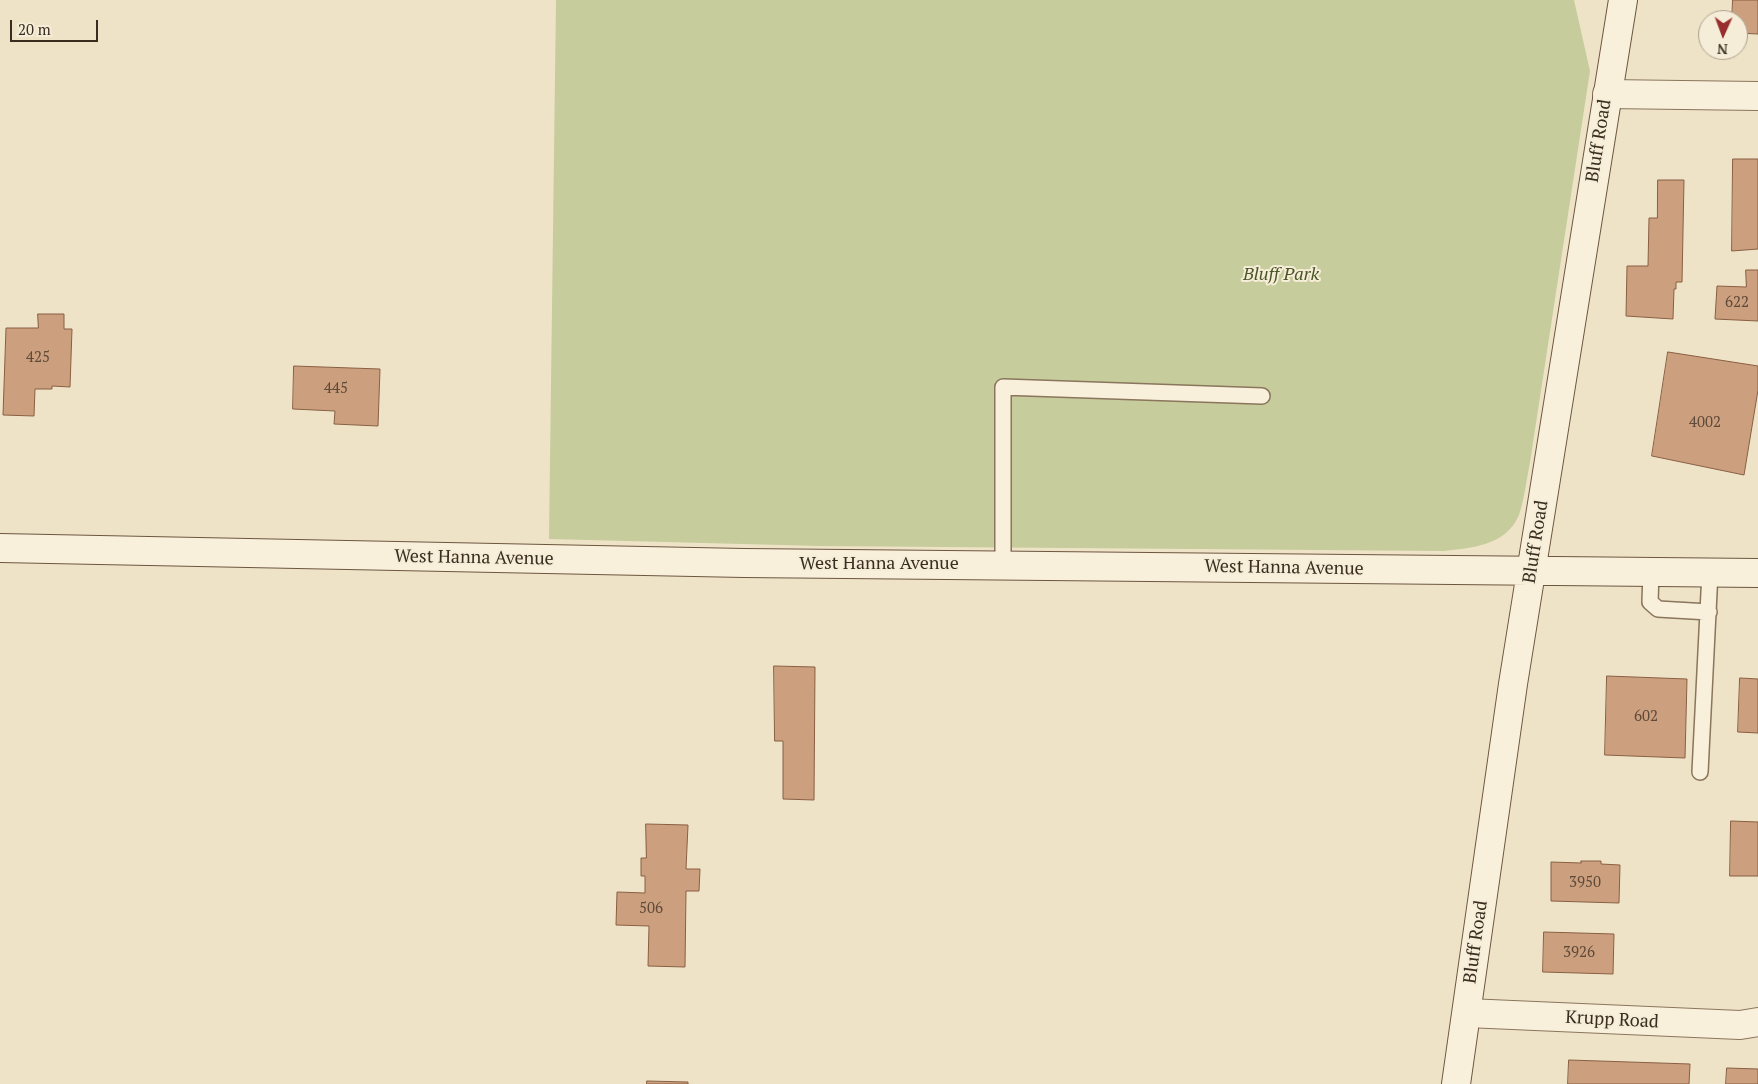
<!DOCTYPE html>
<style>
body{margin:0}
#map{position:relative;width:1758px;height:1084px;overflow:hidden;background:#eee3c7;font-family:"PT Serif",serif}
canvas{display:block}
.north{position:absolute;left:1698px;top:10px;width:50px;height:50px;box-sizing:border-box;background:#f5edd7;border:1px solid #aaa08e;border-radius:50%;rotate:182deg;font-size:14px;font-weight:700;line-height:20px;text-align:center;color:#3a2d20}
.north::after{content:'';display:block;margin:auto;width:18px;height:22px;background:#982d2d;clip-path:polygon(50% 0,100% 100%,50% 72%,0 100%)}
.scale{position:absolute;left:10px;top:20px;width:88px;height:22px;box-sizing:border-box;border:2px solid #3a2d20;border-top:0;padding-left:6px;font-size:15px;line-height:18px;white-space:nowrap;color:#3a2d20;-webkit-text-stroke:4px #f5edd7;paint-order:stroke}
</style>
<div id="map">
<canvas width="1758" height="1084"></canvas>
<div class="north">N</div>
<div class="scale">20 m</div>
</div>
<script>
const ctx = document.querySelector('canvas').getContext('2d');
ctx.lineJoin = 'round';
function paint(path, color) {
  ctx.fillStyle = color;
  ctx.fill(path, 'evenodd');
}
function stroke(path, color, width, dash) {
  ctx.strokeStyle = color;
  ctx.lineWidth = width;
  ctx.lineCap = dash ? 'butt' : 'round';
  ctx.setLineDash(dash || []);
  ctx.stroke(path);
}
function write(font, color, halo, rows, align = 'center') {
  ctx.font = font + ' "PT Serif",serif';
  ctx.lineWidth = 4;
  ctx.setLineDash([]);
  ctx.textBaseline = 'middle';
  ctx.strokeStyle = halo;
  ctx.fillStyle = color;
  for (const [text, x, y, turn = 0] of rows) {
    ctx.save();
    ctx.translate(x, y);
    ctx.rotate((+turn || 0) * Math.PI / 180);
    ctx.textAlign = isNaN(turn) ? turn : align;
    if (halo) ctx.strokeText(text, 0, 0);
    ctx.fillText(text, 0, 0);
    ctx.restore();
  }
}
const green = new Path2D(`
 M556,0H1574L1590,71L1530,462C1527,477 1524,501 1519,515C1506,546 1471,548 1443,551L820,546L549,539Z`);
const building = new Path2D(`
 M1733,0H1758V34L1738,33V20H1732Z
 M1733,159H1758V249L1732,251Z
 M1658,180H1684L1682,282H1676V289H1674L1673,319L1626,316L1627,266H1648L1649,218H1657Z
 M1746,270H1758V321L1715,319L1717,286L1746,287Z
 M38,314H64V329H72L70,387L52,386V389H35L34,416L3,415L6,328H38Z
 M1668,352L1758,366V390L1744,475L1652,456Z
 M294,366L380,369L378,426L334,424L335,411L293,409Z
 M774,666L815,667L814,800L783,799V741H775Z
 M1607,676L1687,679L1685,758L1605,755Z
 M1740,678L1758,679V733L1738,732Z
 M1731,821L1758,822V876H1730Z
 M646,824L688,825L686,869H700L699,891H686L685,967L648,966L649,926L616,925L617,892L645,893V876H641V858H646Z
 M1581,861H1601V864L1620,865L1619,903L1551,901V862L1581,863Z
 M1544,932L1614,934L1613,974L1543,972Z
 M1569,1060L1690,1064L1689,1084H1568Z
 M1727,1068L1758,1069V1084H1726Z
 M647,1081L688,1082V1084H647Z`);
const lane = new Path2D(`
 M1003,566V387L1262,396
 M1651,571L1650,602L1658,609L1709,612
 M1700,772L1710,572`);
const street = new Path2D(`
 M1607,94L1758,96
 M1467,1013L1740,1025L1758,1022`);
const secondary = new Path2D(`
 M0,548L744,563L1758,573
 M1456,1084L1513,684L1623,0`);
const numberNames = [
 ["622",1737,303],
 ["425",38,358],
 ["445",336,389],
 ["4002",1705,423],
 ["602",1646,717],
 ["3950",1585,883],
 ["506",651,909],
 ["3926",1579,953]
];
const streetNames = [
 ["Bluff Road",1599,141,-81],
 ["Bluff Road",1536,542,-81],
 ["West Hanna Avenue",474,558,1],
 ["West Hanna Avenue",879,564],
 ["West Hanna Avenue",1284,568,1],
 ["Bluff Road",1476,942,-82],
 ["Krupp Road",1612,1020,3]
];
const parkNames = [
 ["Bluff Park",1281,275]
];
paint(green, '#c6cc9b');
paint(building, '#cc9f7e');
stroke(building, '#895f43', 1);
stroke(lane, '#8a755d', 18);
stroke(street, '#8a755d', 30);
stroke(secondary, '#6c5640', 30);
stroke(lane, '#f9f0db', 15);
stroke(street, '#f9f0db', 28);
stroke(secondary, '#f9f0db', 28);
write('15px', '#5e4a38', null, numberNames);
write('18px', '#3a2d20', '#f5edd7', streetNames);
write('italic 18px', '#4a5627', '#f5edd7', parkNames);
</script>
